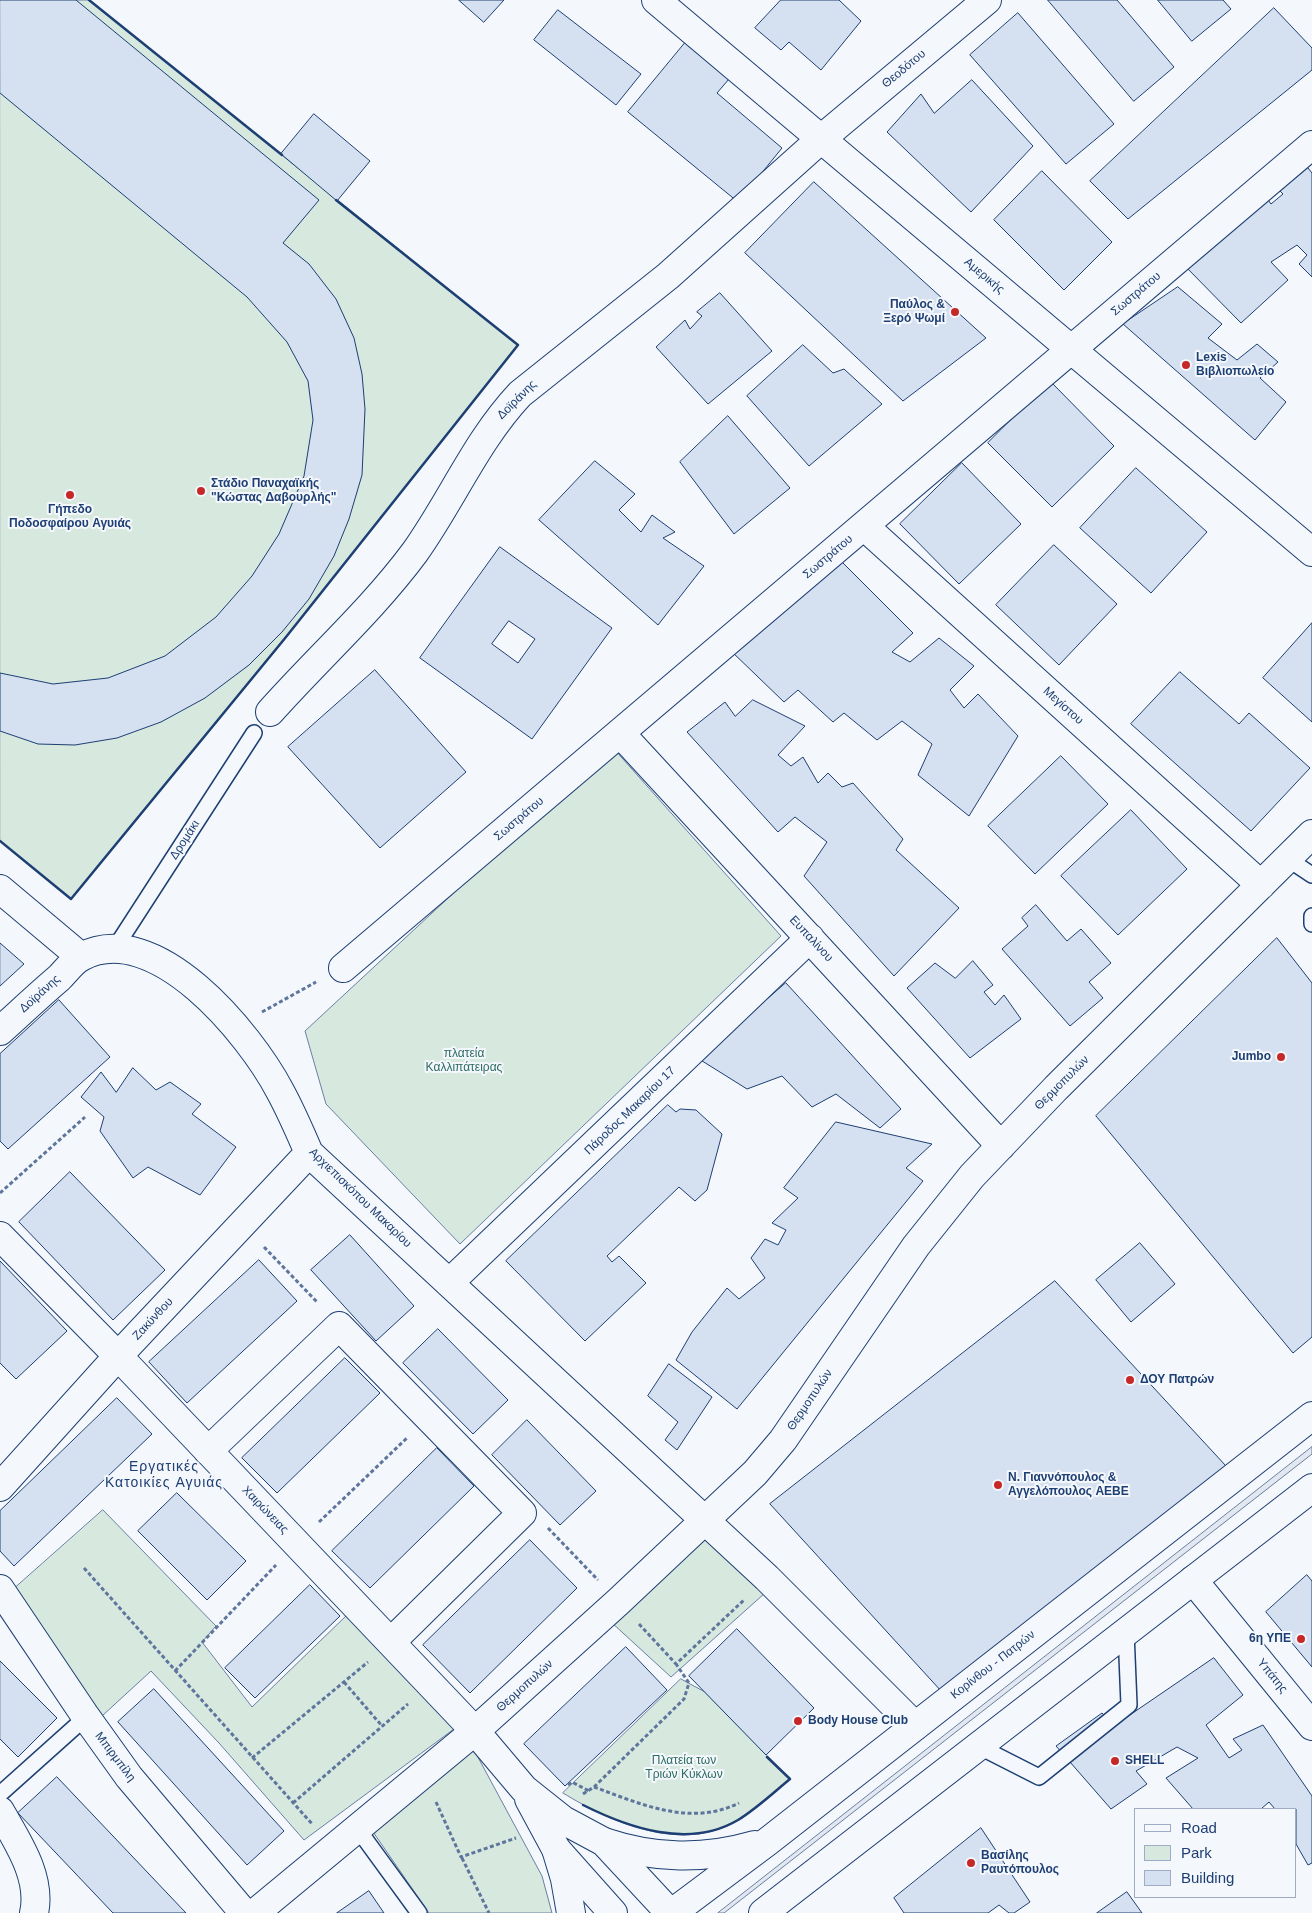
<!DOCTYPE html>
<meta charset="utf-8">
<style>
body{margin:0}
#map{position:relative;width:1312px;height:1913px;overflow:hidden;background:#f4f7fb;font-family:Arial,sans-serif}
canvas{display:block}
.legend{position:absolute;left:1134px;top:1808px;width:162px;height:90px;box-sizing:border-box;background:#f4f7fb;border:1px solid #9eadc5;margin:0;padding:6px 9px;list-style:none;font-size:15px;color:#1d3f73}
.legend li{display:flex;align-items:center;gap:10px;height:25px}
.legend b{width:25px;border:1px solid #9eadc5}
</style>
<div id="map">
<canvas width="1312" height="1913"></canvas>
<ul class="legend">
<li><b style="height:6px;background:#f4f7fb"></b>Road</li>
<li><b style="height:14px;background:#d7e8df"></b>Park</li>
<li><b style="height:14px;background:#d5e0f0"></b>Building</li>
</ul>
</div>
<script>
const ctx = document.querySelector('canvas').getContext('2d');
ctx.lineJoin = 'round';
function paint(path, color) {
  ctx.fillStyle = color;
  ctx.fill(path, 'evenodd');
}
function stroke(path, color, width, dash) {
  ctx.strokeStyle = color;
  ctx.lineWidth = width;
  ctx.lineCap = dash ? 'butt' : 'round';
  ctx.setLineDash(dash || []);
  ctx.stroke(path);
}
function write(font, color, halo, rows, align = 'center') {
  ctx.font = font + ' Arial,sans-serif';
  ctx.lineWidth = 4;
  ctx.setLineDash([]);
  ctx.textBaseline = 'middle';
  ctx.strokeStyle = halo;
  ctx.fillStyle = color;
  for (const [text, x, y, turn = 0] of rows) {
    ctx.save();
    ctx.translate(x, y);
    ctx.rotate((+turn || 0) * Math.PI / 180);
    ctx.textAlign = isNaN(turn) ? turn : align;
    if (halo) ctx.strokeText(text, 0, 0);
    ctx.fillText(text, 0, 0);
    ctx.restore();
  }
}
const green = new Path2D(`
 M0,0H89L518,345L286,637L71,899L0,841Z
 M614,749L781,936L460,1244L326,1104L305,1031L515,836Z
 M103,1510L216,1626L202,1642L252,1707L347,1615L454,1729L304,1840L219,1743L151,1671L102,1716L15,1588Z
 M703,1535L765,1593L671,1677L611,1622Z
 M681,1679L705,1692L790,1779C773,1793 756,1808 738,1820C683,1854 612,1823 563,1793Z
 M473,1748L542,1876L552,1913H429L371,1829Z`);
const parking = new Path2D(`
 M1312,1447V1454L724,1913H718Z`);
const building = new Path2D(`
 M0,0H76L319,200L283,243L309,264L336,299L354,338L362,374L365,409L362,475L349,519L334,556L309,599L282,632L249,665L205,698L161,722L117,738L75,745L38,744L0,731V673L53,684L108,678L165,656L216,617L252,576L279,534L304,476L313,420L308,381L287,342L247,297L0,93Z
 M459,0H504L484,22Z
 M781,0H839L861,21L821,70L789,42L781,50L755,28Z
 M1048,0H1117L1174,67L1134,101Z
 M1158,0H1223L1231,9L1192,41Z
 M1274,8L1312,48V70L1128,219L1090,181Z
 M558,10L641,74L616,105L534,40Z
 M1018,13L1114,124L1066,164L970,55Z
 M685,43L729,79L717,93L782,148L738,202L628,112Z
 M972,80L1033,146L971,212L887,132L921,94L934,113Z
 M314,114L370,161L337,201L281,154Z
 M1308,168L1312,173V277L1299,264L1307,255L1297,245L1271,262L1288,280L1241,323L1184,265L1264,194L1271,204L1283,194L1275,186L1290,174L1296,177Z
 M1042,171L1112,242L1064,290L994,220Z
 M814,182L986,338L903,401L745,253Z
 M1178,287L1222,324L1208,338L1237,360L1257,344L1278,362L1260,378L1286,402L1255,440L1123,324Z
 M720,293L772,351L708,404L656,347L685,320L690,329L702,316L697,312Z
 M803,345L833,373L844,369L882,404L809,466L747,396Z
 M1050,381L1114,446L1052,507L988,443Z
 M728,416L790,488L734,534L680,462Z
 M595,461L635,494L619,510L641,532L652,515L675,532L663,538L704,566L658,625L539,520Z
 M962,463L1021,524L959,584L900,524Z
 M1136,468L1207,532L1151,593L1080,528Z
 M1054,545L1117,604L1059,665L996,605Z
 M500,547L612,628L532,739L420,658ZM509,621L535,639L518,663L492,644Z
 M842,562L913,633L892,652L910,662L939,638L974,666L950,690L964,708L978,694L1018,736L969,816L918,775L932,744L902,721L877,740L844,713L833,722L798,690L784,702L729,649Z
 M1312,623V722L1263,678Z
 M375,670L466,772L380,848L288,747Z
 M1180,672L1239,724L1249,713L1310,768L1251,831L1131,724Z
 M753,700L805,726L778,755L791,766L803,757L818,783L828,773L842,787L853,783L903,839L896,850L959,908L894,976L804,876L827,842L795,817L778,832L687,732L725,702L735,716Z
 M1061,756L1108,804L1035,874L988,826Z
 M1131,810L1187,869L1118,935L1061,876Z
 M1036,905L1067,941L1081,929L1111,963L1089,982L1103,998L1070,1026L1002,949L1028,926L1022,918Z
 M1277,938L1312,983V1337L1293,1353L1096,1116Z
 M0,943L24,964L0,986Z
 M973,961L993,985L984,992L995,1005L1004,995L1021,1019L970,1058L907,988L935,963L955,978Z
 M786,983L901,1109L880,1128L836,1094L812,1107L782,1076L747,1089L699,1059Z
 M59,1000L110,1057L8,1149L0,1141V1054Z
 M133,1068L156,1090L170,1082L201,1104L192,1114L236,1147L200,1195L148,1167L133,1178L100,1131L104,1117L81,1097L101,1072L116,1092Z
 M668,1105L676,1112L680,1109L696,1110L722,1134L707,1190L695,1201L679,1187L607,1256L612,1262L619,1256L646,1283L585,1341L506,1261Z
 M836,1122L932,1144L906,1168L923,1181L737,1409L676,1360L692,1332L727,1288L739,1299L765,1278L751,1258L765,1239L778,1245L786,1230L772,1223L798,1198L784,1188Z
 M70,1172L165,1270L113,1320L19,1222Z
 M350,1235L414,1306L376,1341L311,1270Z
 M1140,1243L1175,1284L1131,1322L1096,1280Z
 M259,1260L297,1301L187,1403L149,1362Z
 M0,1261L67,1331L16,1379L0,1363Z
 M1055,1281L1226,1466L942,1692L770,1504Z
 M438,1329L508,1400L473,1434L403,1363Z
 M345,1358L380,1393L277,1493L242,1458Z
 M669,1364L712,1397L677,1450L665,1440L678,1422L648,1396Z
 M117,1398L152,1434L14,1566L0,1551V1511Z
 M527,1420L596,1491L560,1525L492,1455Z
 M437,1448L474,1486L370,1588L332,1551Z
 M177,1493L246,1561L207,1600L138,1531Z
 M530,1540L577,1588L470,1693L423,1645Z
 M1307,1575L1312,1581V1667L1266,1612Z
 M310,1585L340,1616L255,1698L225,1668Z
 M737,1629L814,1708L766,1755L689,1676Z
 M626,1647L667,1690L565,1786L524,1744Z
 M1214,1658L1243,1695L1206,1725L1229,1758L1242,1750L1233,1739L1263,1725L1312,1796V1863L1308,1865L1296,1844V1809H1275L1269,1802L1261,1809H1193L1166,1778L1198,1758L1177,1747L1136,1771L1147,1784L1111,1809L1056,1746L1102,1713L1113,1726Z
 M0,1661L57,1718L18,1757L0,1739Z
 M154,1689L284,1831L247,1865L118,1722Z
 M57,1777L186,1913H113L18,1813Z
 M981,1828L1030,1902L1014,1913H1009L999,1905L988,1913H904L894,1898Z
 M369,1891L384,1913H337Z
 M1127,1892L1142,1913H1097Z`);
const path = new Path2D(`
 M262,1012L316,982
 M0,1193L85,1117
 M264,1247L318,1303
 M319,1522L407,1438
 M548,1528L598,1580
 M84,1568L313,1825
 M639,1624L676,1664L745,1599
 M175,1671L276,1565
 M344,1682L382,1726
 M252,1758L368,1662
 M568,1785L572,1782L589,1791
 M594,1787C641,1804 690,1827 739,1803
 M583,1794L594,1787L684,1699L689,1683L676,1664
 M436,1802L461,1857L516,1838
 M293,1803L408,1704
 M462,1858L489,1913`);
const service = new Path2D(`
 M1288,859L1312,875
 M1312,916V924
 M115,948L254,733
 M978,1746L1039,1777L1129,1705L1126,1632
 M0,1794L86,1717
 M357,1828L419,1913`);
const minor = new Path2D(`
 M864,526L1261,885
 M270,712C318,658 372,610 415,552C452,500 476,441 520,394L668,276L821,139L987,0
 M620,733L1001,1146
 M0,889L81,957
 M343,968L1312,145
 M0,1031C20,1013 39,995 59,978C66,971 73,961 81,957C155,917 250,1034 280,1091C291,1111 300,1132 309,1153L767,1578L915,1726
 M0,1236L118,1356L309,1153
 M449,1283L810,938
 M208,1451L339,1326L522,1513L391,1642
 M1193,1580L1312,1726
 M0,1589L86,1717L129,1777L244,1913
 M0,1811C17,1841 42,1877 34,1913
 M255,1913L475,1731L618,1602L755,1473L783,1440L916,1246L972,1176L1056,1088L1312,834`);
const tertiary = new Path2D(`
 M656,0L1312,552
 M0,1487L118,1356L475,1731L524,1789L563,1820L604,1842L670,1913
 M529,1799L556,1849L613,1913`);
const trunk = new Path2D(`
 M604,1842C655,1859 703,1860 755,1845
 M556,1849L565,1879L571,1913
 M672,1913L767,1842L1312,1416
 M763,1913L1312,1488`);
const wall = new Path2D(`
 M89,0L282,155
 M0,841L71,899L286,637L518,345L336,200
 M583,1805C629,1828 689,1849 738,1820C756,1809 773,1793 790,1779L767,1757`);
const markers = [
 [955,312,5,"#c62828"],
 [1186,365,5,"#c62828"],
 [201,491,5,"#c62828"],
 [70,495,5,"#c62828"],
 [1281,1057,5,"#c62828"],
 [1130,1380,5,"#c62828"],
 [998,1485,5,"#c62828"],
 [1301,1639,5,"#c62828"],
 [798,1721,5,"#c62828"],
 [1115,1761,5,"#c62828"],
 [971,1863,5,"#c62828"]
];
const streetNames = [
 ["Θεοδότου",904,69,-40],
 ["Αμερικής",984,276,40],
 ["Σωστράτου",1136,294,-40],
 ["Δοϊράνης",517,400,-45],
 ["Σωστράτου",828,557,-40],
 ["Μεγίστου",1063,706,42],
 ["Σωστράτου",519,819,-40],
 ["Δρομάκι",185,840,-57],
 ["Ευπαλίνου",811,939,47],
 ["Δοϊράνης",40,994,-42],
 ["Θερμοπυλών",1062,1083,-45],
 ["Πάροδος Μακαρίου 17",630,1111,-44],
 ["Αρχιεπισκόπου Μακαρίου",360,1198,44],
 ["Ζακύνθου",153,1319,-47],
 ["Θερμοπυλών",810,1400,-56],
 ["Χαιρώνειας",265,1510,46],
 ["Κορίνθου - Πατρών",993,1665,-38],
 ["Υπάτης",1272,1676,51],
 ["Θερμοπυλών",525,1686,-42],
 ["Μπιρμπίλη",115,1757,53]
];
const poiNames = [
 ["Παύλος &",945,305,"right"],
 ["Ξερό Ψωμί",945,319,"right"],
 ["Lexis",1196,358],
 ["Βιβλιοπωλείο",1196,372],
 ["Στάδιο Παναχαϊκής",211,484],
 ["\"Κώστας Δαβουρλής\"",211,498],
 ["Γήπεδο",70,510,"center"],
 ["Ποδοσφαίρου Αγυιάς",70,524,"center"],
 ["Jumbo",1271,1057,"right"],
 ["ΔΟΥ Πατρών",1140,1380],
 ["Ν. Γιαννόπουλος &",1008,1478],
 ["Αγγελόπουλος ΑΕΒΕ",1008,1492],
 ["6η ΥΠΕ",1291,1639,"right"],
 ["Body House Club",808,1721],
 ["SHELL",1125,1761],
 ["Βασίλης",981,1856],
 ["Ραυτόπουλος",981,1870]
];
const parkNames = [
 ["πλατεία",464,1054],
 ["Καλλιπάτειρας",464,1068],
 ["Πλατεία των",684,1761],
 ["Τριών Κύκλων",684,1775]
];
const neighbourhoodNames = [
 ["Εργατικές",164,1467],
 ["Κατοικίες Αγυιάς",164,1483]
];
paint(green, '#d7e8df');
stroke(green, '#687fa3', 1);
paint(parking, '#e3e8f0');
stroke(parking, '#687fa3', 1);
paint(building, '#d5e0f0');
stroke(building, '#1d3f73', 1);
stroke(service, '#1d3f73', 18);
stroke(minor, '#1d3f73', 30);
stroke(tertiary, '#1d3f73', 30);
stroke(trunk, '#1d3f73', 30);
stroke(path, '#5e769c', 3, [4, 2.5]);
stroke(service, '#f4f7fb', 15);
stroke(minor, '#f4f7fb', 28);
stroke(tertiary, '#f4f7fb', 28);
stroke(trunk, '#f4f7fb', 28);
stroke(wall, '#1d3f73', 2.5);
for (const [x, y, r, color] of markers) {
  const dot = new Path2D();
  dot.arc(x, y, r, 0, 2 * Math.PI);
  ctx.fillStyle = color;
  ctx.fill(dot);
  stroke(dot, '#f4f7fb', 2);
}
write('12px', '#1d3f73', '#f4f7fb', streetNames);
write('bold 12px', '#1d3f73', '#f4f7fb', poiNames, 'left');
write('12px', '#2c6c60', '#f4f7fb', parkNames);
ctx.letterSpacing = '1px';
write('14px', '#1d3f73', '#f4f7fb', neighbourhoodNames);
ctx.letterSpacing = '0px';
</script>
